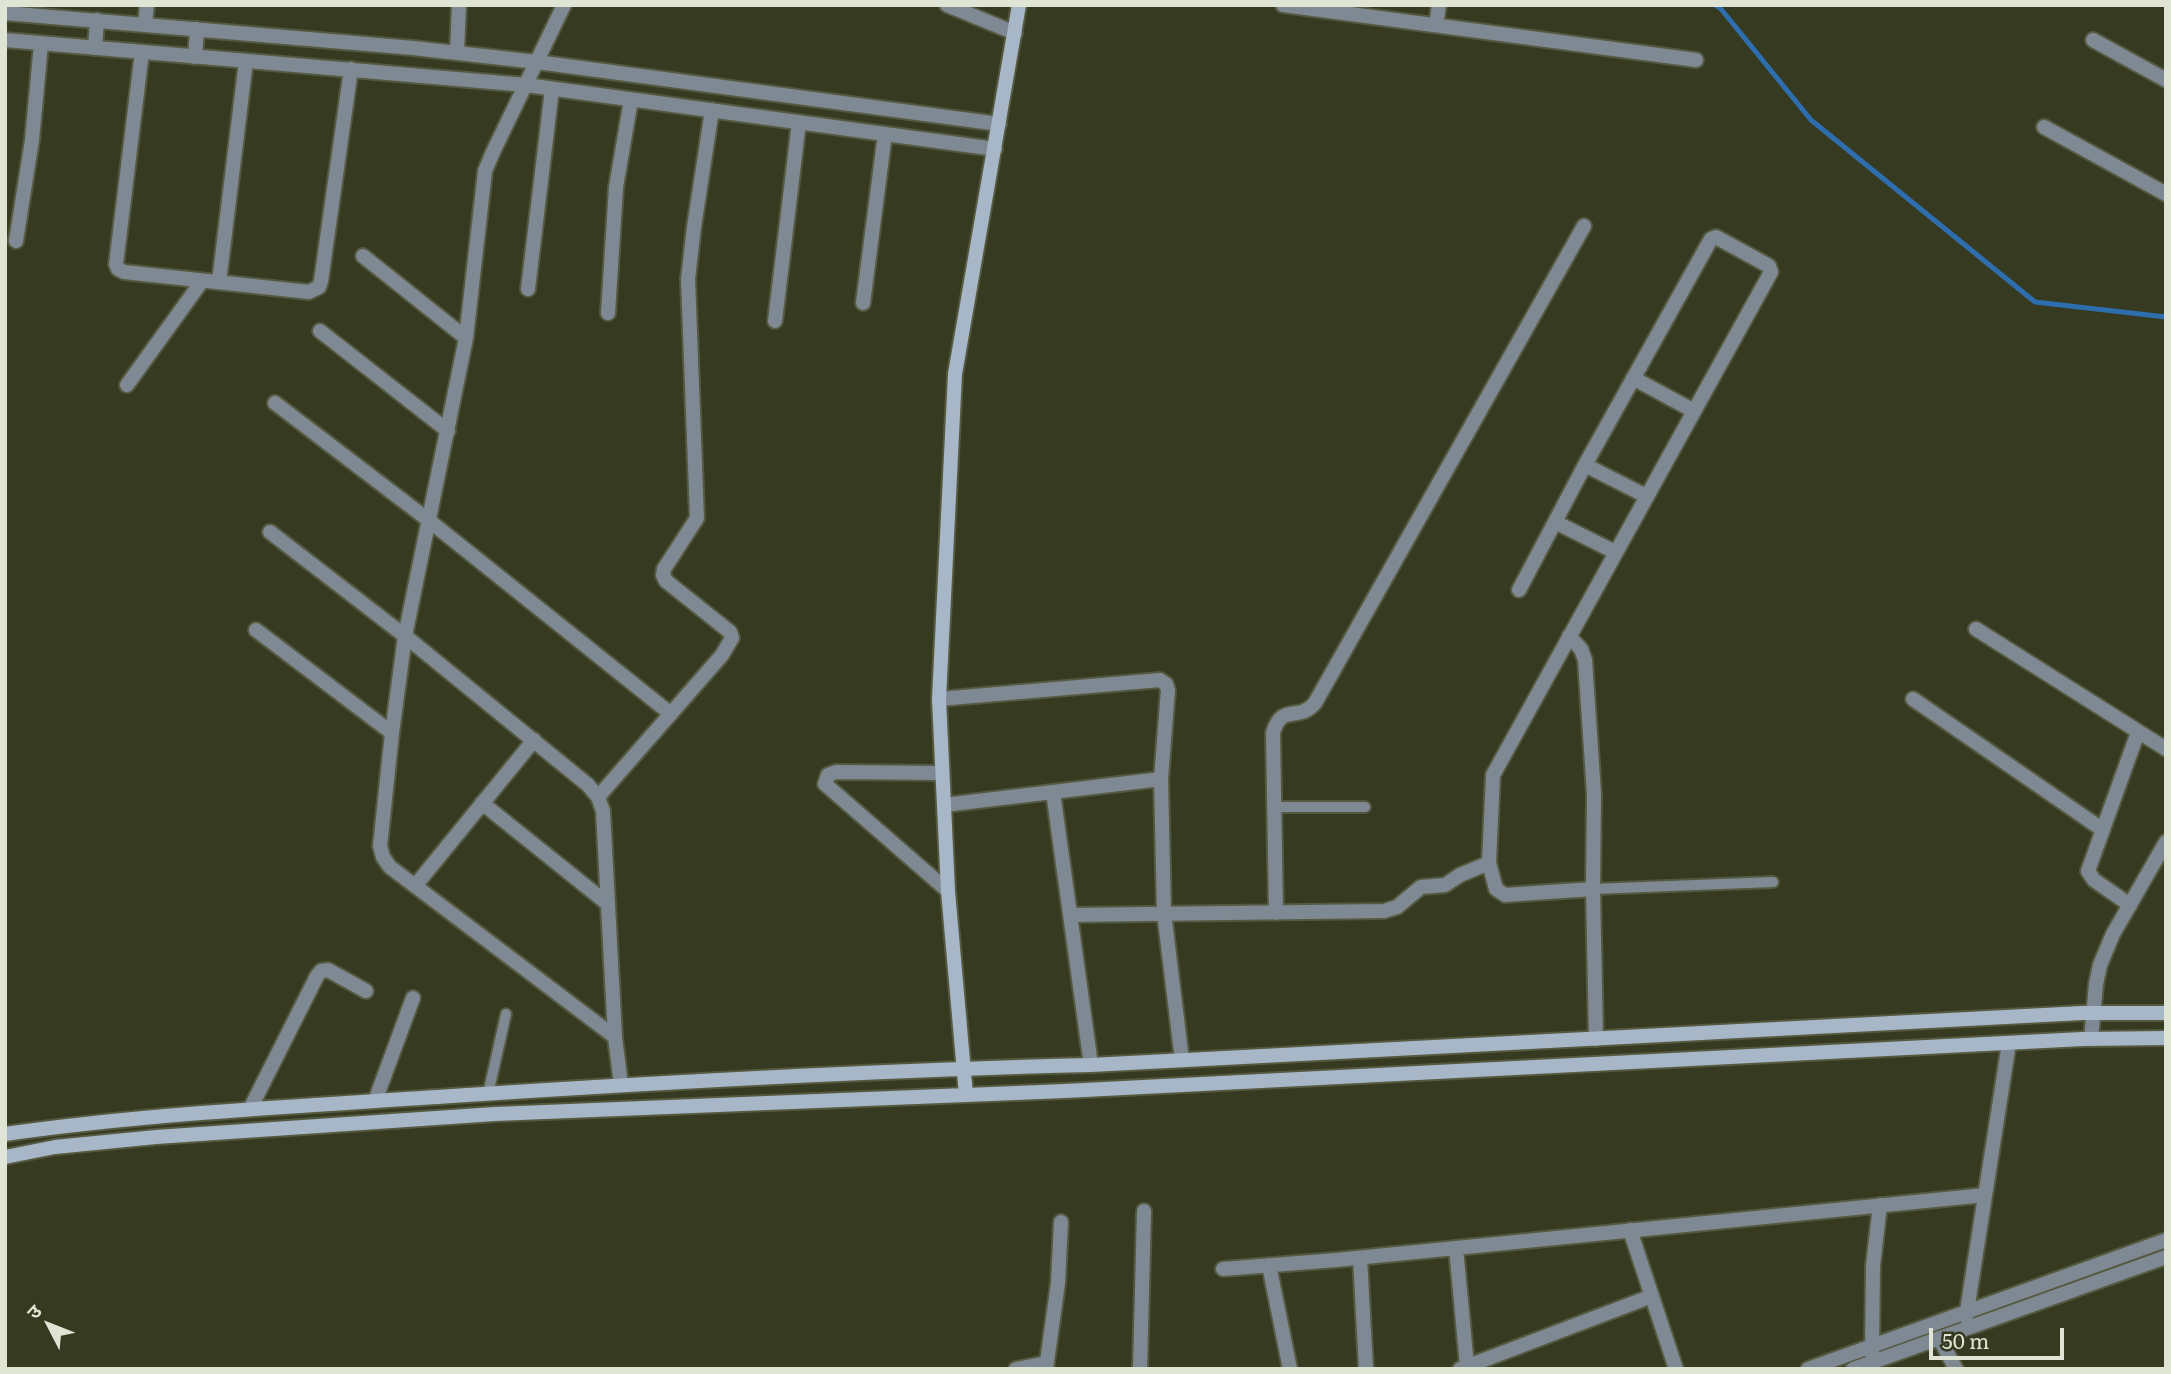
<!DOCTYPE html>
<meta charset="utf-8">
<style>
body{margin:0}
#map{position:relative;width:2171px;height:1374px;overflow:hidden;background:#353a20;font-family:Literata,"Noto Sans Devanagari",serif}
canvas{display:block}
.frame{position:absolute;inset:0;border:7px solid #e0e4d4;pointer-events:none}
.north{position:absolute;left:14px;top:1290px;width:70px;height:70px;-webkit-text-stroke:5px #353a20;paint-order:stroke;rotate:312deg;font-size:19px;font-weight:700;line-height:28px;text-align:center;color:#e0e4d4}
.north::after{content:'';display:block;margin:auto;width:24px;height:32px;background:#e0e4d4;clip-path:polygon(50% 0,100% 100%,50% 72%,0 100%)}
.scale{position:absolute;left:1929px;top:1328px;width:135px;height:32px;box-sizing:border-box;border:4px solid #e0e4d4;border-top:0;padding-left:9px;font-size:21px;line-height:24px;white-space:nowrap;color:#e0e4d4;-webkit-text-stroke:5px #353a20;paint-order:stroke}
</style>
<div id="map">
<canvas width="2171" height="1374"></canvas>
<div class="frame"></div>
<div class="north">उ</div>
<div class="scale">50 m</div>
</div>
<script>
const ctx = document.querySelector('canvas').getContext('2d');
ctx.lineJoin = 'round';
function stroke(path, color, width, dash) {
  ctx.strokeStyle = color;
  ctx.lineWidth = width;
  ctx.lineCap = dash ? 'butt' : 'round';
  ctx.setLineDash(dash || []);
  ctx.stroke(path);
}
const stream = new Path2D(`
 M1715,5L1721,9L1811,120L2035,302L2166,317`);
const service = new Path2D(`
 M1274,807H1365
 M1593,889L1773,882
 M488,1094L506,1014`);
const minor = new Path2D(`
 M564,5L493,152L485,171L466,338L405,636L392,733L380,846L383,857L390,867L615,1037
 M947,5L1015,33
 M1283,5L1696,60
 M5,13L413,48L537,62L999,124
 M145,24L147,5
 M1436,25L1439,5
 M5,40L526,85L995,149
 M2093,40L2166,80
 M95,48L97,20
 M142,52L116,264L118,269L124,272L309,292L319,287L321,281L351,69
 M457,53L459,5
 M195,57L197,29
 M2044,127L2166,194
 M16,241L32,140L41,44
 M363,256L466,338
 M219,282L246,61
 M528,289L552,89
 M863,303L885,134
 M608,313L616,187L631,100
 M775,321L799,122
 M320,331L448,431
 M1633,378L1694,411
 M127,385L202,281
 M275,403L427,519L671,714
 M1585,465L1646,496
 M1555,522L1615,552
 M270,532L405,636L588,785L598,797L603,811L615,1037L621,1085
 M1519,590L1585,465L1711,239L1716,237L1769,266L1771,272L1493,775L1489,863L1496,889L1505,895L1593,889
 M1976,629L2166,749
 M256,630L392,733
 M1569,636L1581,649L1585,660L1594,794L1593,889L1596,1039
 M939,699L1160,680L1166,684L1168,690L1161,779L1164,913L1182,1060
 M1913,699L2103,830
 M942,773L836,772L828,775L825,784L948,891
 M1053,792L1091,1065
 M598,797L722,655L732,638L730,632L666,581L663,575L664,569L697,518L688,279L694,227L712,110
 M482,803L608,904
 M944,805L1161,779
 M415,886L534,740
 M2130,905L2094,880L2088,871L2138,732
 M1276,913L1273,733C1282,702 1298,723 1315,703L1584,226
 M1070,915L1384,911L1397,907L1421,887L1445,885L1460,875L1489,863
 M375,1101L413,998
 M250,1109L317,976L321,971L328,970L366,991
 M1630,1230L1676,1369
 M1456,1248L1467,1366
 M1360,1258L1366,1369
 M1269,1265L1290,1369
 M1223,1269L1336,1260L1985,1195
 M1966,1317L2009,1043
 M1939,1338L1956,1369
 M1872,1354L1873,1266L1880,1205
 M1016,1369L1046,1363
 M1046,1369L1058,1283L1061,1222
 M1140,1369L1144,1211
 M1460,1369L1652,1296
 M1808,1369L2166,1240
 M1853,1369L2166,1257`);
const tertiary = new Path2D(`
 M2091,1039L2096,984L2100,965L2113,934L2166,842`);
const secondary = new Path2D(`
 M966,1095L948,891L939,699L955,374L1019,5
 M5,1134C153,1113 303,1106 452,1096C665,1082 878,1070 1091,1065L2082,1013H2166
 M5,1157L55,1147L156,1137L495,1114L1065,1091L2083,1039L2166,1038`);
stroke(stream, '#2f6eae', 5);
stroke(service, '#545940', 14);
stroke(minor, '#545940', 18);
stroke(tertiary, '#545940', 18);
stroke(secondary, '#545940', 18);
stroke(service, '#7f8993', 10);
stroke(minor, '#7f8993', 14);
stroke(tertiary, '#7f8993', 14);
stroke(secondary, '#a8b7c7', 14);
</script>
